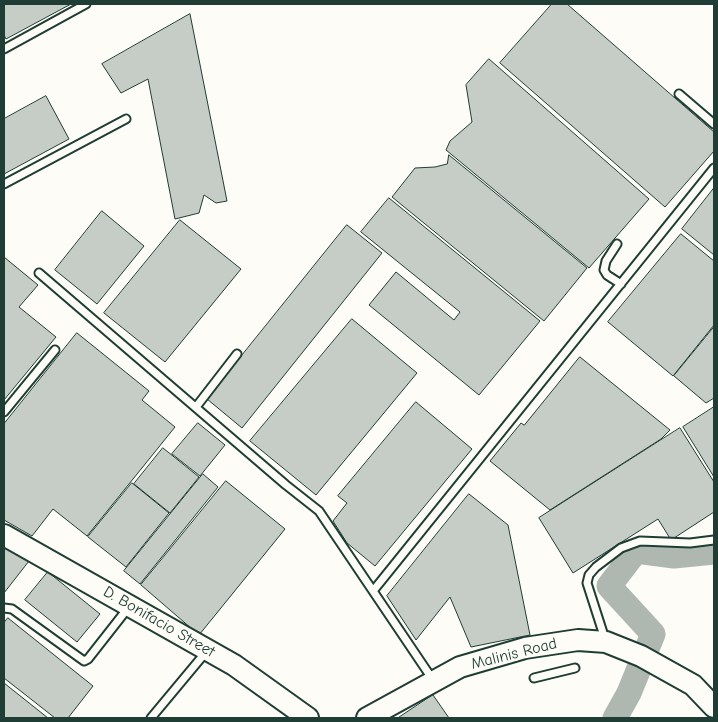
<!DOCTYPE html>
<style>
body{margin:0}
#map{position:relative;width:718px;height:722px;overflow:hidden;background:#fdfcf7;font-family:"Comic Neue",sans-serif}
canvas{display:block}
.frame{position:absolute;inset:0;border:5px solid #1f3d34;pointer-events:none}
</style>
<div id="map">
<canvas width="718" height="722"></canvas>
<div class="frame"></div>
</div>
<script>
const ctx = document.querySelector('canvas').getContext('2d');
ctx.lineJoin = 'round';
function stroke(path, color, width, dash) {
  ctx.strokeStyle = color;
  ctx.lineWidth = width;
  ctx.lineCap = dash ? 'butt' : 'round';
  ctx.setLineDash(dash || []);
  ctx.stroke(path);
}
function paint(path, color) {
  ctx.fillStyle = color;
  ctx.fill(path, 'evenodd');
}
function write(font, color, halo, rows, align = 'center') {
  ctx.font = font + ' "Comic Neue",sans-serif';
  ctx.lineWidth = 5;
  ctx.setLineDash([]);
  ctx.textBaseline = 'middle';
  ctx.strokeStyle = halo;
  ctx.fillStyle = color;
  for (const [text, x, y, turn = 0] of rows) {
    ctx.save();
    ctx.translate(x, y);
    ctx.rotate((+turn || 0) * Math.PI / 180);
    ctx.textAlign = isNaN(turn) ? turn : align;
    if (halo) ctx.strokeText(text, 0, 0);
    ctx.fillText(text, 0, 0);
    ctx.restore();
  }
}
const river = new Path2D(`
 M615,718L629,693L653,634L609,586L636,551L674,556L714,552`);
const building = new Path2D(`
 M4,4H71L6,39L4,35Z
 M552,4H567L714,132V151L665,207L500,63Z
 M190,14L227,201L216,203L204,195L199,213L175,219L148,79L121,93L102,64Z
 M489,59L649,199L589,268L446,150L450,141L472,122L466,85Z
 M46,96L69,139L4,174V119Z
 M449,155L587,268L544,321L392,197L415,168L435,167L447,164Z
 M714,188V255L682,229Z
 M389,198L540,321L479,395L369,305L396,272L454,320L460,312L361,232Z
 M102,211L144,246L97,304L55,270Z
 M180,220L241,269L165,362L104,313Z
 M347,225L382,253L242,428L207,399Z
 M681,234L714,261V325L673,376L608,322Z
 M4,257L38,285L19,307L56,337L4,400Z
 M352,319L417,373L316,495L250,441Z
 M714,327V398L706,403L674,376Z
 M77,333L149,391L142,400L175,427L87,536L53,509L32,536L4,520V424Z
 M580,357L670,430L661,439L550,510L490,461L521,423L524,425Z
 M416,402L472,449L375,566L347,543L333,521L347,503L338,496Z
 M714,407V477L683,427Z
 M198,423L225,445L200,476L172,454Z
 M680,428L714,482V512L671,540L658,519L573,573L539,518Z
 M163,448L199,477L170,513L134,484Z
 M203,474L218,487L140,584L124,571Z
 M226,481L285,529L199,635L141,585Z
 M132,483L169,513L126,567L88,537Z
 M469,494L508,525L530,635L471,647L450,597L416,640L387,596Z
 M4,546L29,561L4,593Z
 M48,572L100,614L77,642L25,600Z
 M8,618L93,686L68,718H55L4,678V623Z
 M4,683L48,718H4Z
 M433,695L449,718H398Z`);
const service = new Path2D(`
 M4,49L86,4
 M679,94L714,124
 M4,184L126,119
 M617,244L606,261L604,270L607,275L621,284
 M39,273L286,485L319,511L433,680
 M196,407L237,354
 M4,412L55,350
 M373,591L714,168
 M4,608L12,609L84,661L88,659L128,608
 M605,639L587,583L589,575L596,567L621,548L640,541L690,543L714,540
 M534,678L575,668
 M151,718L206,652`);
const secondary = new Path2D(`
 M4,535L234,665L308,718
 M367,718L460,667L525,648L578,640L606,642L641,656L693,685L714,707`);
const streetNames = [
 ["D. Bonifacio Street",159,622,30],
 ["Malinis Road",514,654,-14]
];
stroke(river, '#aeb8b1', 25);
paint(building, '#c6cdc7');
stroke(building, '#1f3d34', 1);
stroke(service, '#1f3d34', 11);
stroke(secondary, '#1f3d34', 24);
stroke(service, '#fdfcf7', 7);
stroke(secondary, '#fdfcf7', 20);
write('16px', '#1f3d34', '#fdfcf7', streetNames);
</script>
